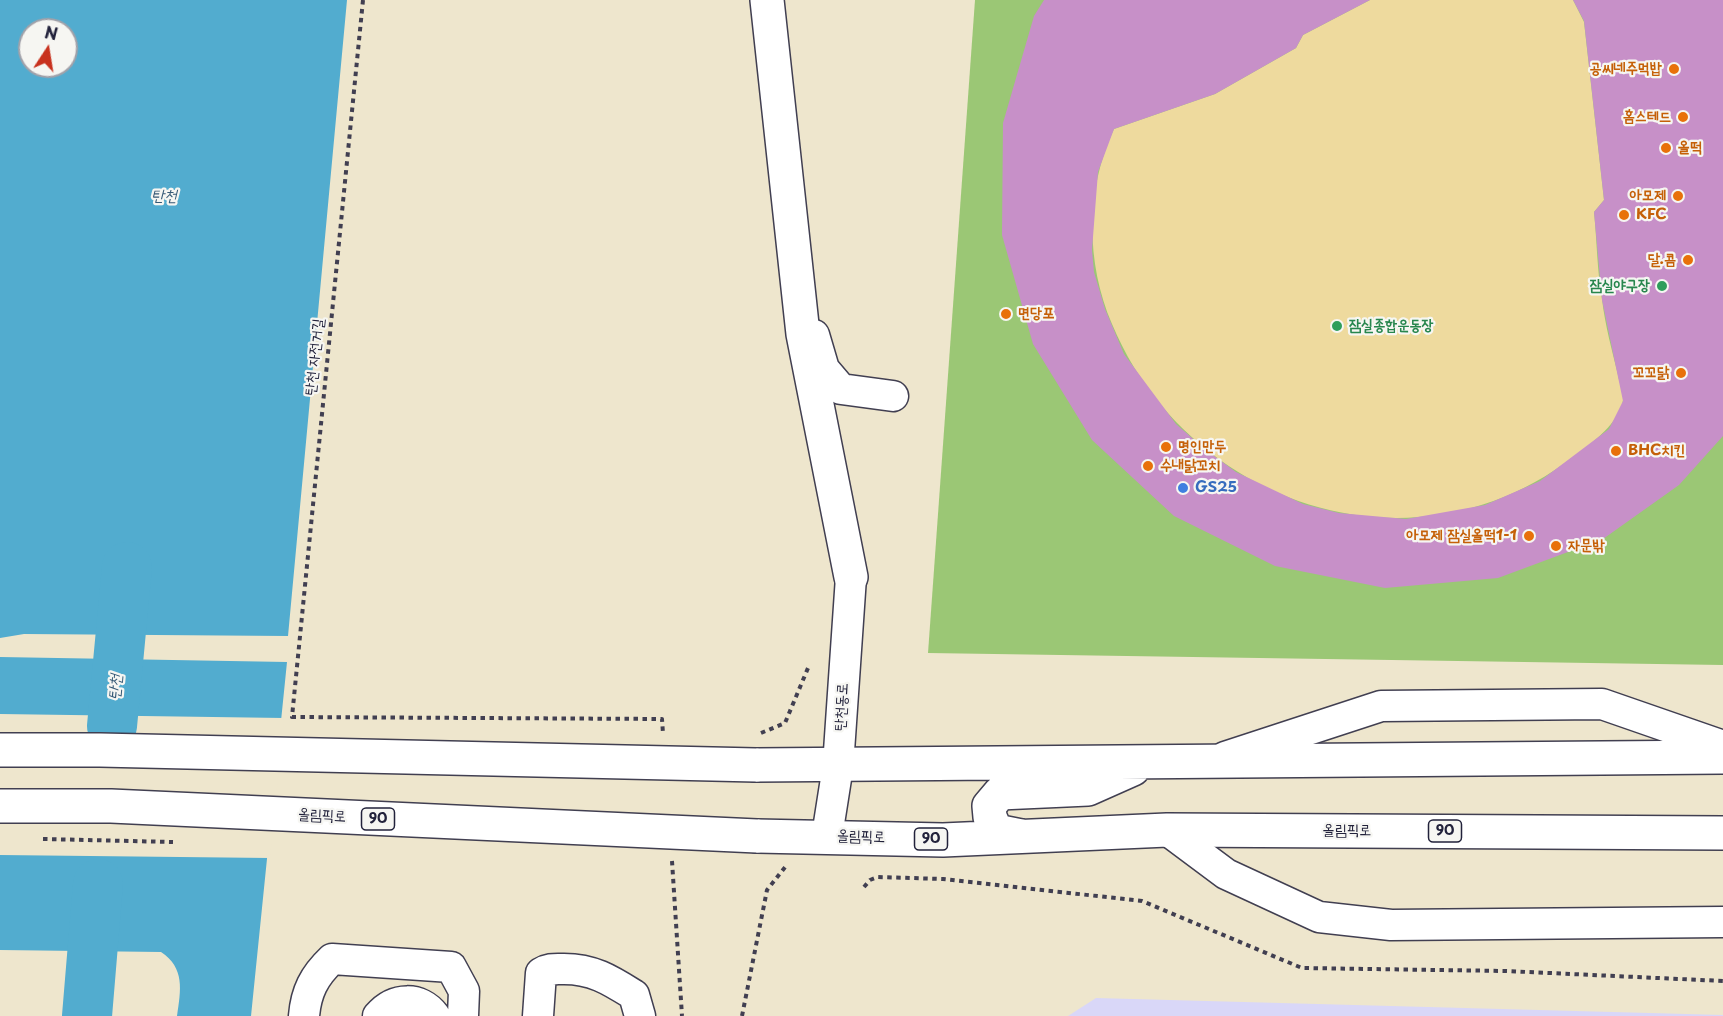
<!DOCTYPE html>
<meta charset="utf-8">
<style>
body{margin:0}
#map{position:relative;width:1723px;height:1016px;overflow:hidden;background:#eee6cd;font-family:"Playpen Sans",sans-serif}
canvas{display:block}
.north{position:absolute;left:18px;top:18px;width:60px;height:60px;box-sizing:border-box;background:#f6f6f2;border:2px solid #a1a1a9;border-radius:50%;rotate:12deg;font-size:16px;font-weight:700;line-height:24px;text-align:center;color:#22223b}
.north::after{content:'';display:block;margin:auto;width:21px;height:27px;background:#c8321e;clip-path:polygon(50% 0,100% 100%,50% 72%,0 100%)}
</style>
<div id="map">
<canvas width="1723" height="1016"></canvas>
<div class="north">N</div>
</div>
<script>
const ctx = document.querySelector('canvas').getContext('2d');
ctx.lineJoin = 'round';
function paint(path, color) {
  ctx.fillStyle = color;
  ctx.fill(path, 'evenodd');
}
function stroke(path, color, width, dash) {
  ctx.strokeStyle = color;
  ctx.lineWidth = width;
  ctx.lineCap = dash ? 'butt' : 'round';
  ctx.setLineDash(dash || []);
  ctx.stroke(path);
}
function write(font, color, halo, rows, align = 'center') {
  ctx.font = font + ' "Playpen Sans","Poor Story",sans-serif';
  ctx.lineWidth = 4.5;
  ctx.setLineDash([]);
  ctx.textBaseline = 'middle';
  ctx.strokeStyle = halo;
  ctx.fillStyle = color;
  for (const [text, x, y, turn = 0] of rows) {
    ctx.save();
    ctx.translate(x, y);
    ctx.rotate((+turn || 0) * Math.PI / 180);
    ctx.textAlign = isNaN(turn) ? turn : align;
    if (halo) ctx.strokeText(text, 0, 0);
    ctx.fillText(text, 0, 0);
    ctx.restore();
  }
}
const built = new Path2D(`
 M1096,998L1723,1015V1016H1068Z`);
const green = new Path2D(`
 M975,0H1723V665L928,653Z`);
const sand = new Path2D(`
 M1370,0H1573L1584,22L1604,200L1594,212C1597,241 1597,271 1602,299C1605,325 1612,350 1618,375C1619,382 1624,393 1623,400C1620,425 1583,450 1565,463C1404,579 1186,501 1112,324C1086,263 1085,190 1114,129L1215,94L1296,48L1303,35Z`);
const water = new Path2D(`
 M0,0H347L288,636L24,634L0,638ZM30,30H66V66H30Z
 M0,657L287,662L251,1016H177C181,990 185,968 161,952L0,950Z`);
const pier = new Path2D(`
 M0,714L284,718L270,858L0,855Z`);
const river = new Path2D(`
 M112,726L127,567
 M87,1016L98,884`);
const building = new Path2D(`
 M1044,0H1370L1303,35L1296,48L1215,94L1114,129L1098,172L1092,250L1094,272L1105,309L1124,354L1176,424L1206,450L1236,472L1303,504L1339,513L1406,519L1485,505L1540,481L1609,429L1623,401L1602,300L1594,212L1604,200L1584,21L1573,0H1723V436L1679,485L1603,539L1498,578L1385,588L1275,566L1174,516L1092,440L1033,344L1002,235L1003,123L1034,16Z`);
const path = new Path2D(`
 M363,0L292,717L662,719L663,734
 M761,733L785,723L808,668
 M672,861L682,1016
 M864,887L870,880L878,877L943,879L1142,901L1302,968L1506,971L1723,981
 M742,1016L767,890L786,866`);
const minor = new Path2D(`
 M814,335L824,369L841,389L893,396
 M1225,757L1381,706L1602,704L1723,746
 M1167,830L1226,874L1319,917L1391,925L1723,922
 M827,836L838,766L851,577
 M304,1016C306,992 314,976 332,959L451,967L464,991L463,1016
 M378,1016C394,997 420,996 435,1016
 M538,1016L541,973C549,968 555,969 564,969C593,969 610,980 634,995L640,1016`);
const major = new Path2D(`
 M756,765L1723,757
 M757,836L943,840L1167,830L1723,833
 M1021,836L996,831L990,817L989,806L1000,793L1088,789L1133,769`);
const highway = new Path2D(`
 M767,0L803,334L851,577`);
const pathBridge = new Path2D(`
 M43,839L173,842`);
const majorBridge = new Path2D(`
 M0,750H100L756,765
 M0,806H111L757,836`);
const markers = [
 [1674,69,6,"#e8710a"],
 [1683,117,6,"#e8710a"],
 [1666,148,6,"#e8710a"],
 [1678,196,6,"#e8710a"],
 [1624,215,6,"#e8710a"],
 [1688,260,6,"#e8710a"],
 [1662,286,6,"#2e9e5b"],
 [1006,314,6,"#e8710a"],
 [1337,326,6,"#2e9e5b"],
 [1681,373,6,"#e8710a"],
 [1166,447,6,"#e8710a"],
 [1616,451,6,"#e8710a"],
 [1148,466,6,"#e8710a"],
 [1183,488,6,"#3f7fe0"],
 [1529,536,6,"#e8710a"],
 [1556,546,6,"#e8710a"]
];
const shields = [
 [378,819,33],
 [1445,831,33],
 [931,839,33]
];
const shieldNames = [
 ["90",378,819],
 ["90",1445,831],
 ["90",931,839]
];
const foodNames = [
 ["공씨네주먹밥",1662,69,"right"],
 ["홈스테드",1671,117,"right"],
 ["올떡",1678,148],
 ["아모제",1666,196,"right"],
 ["KFC",1636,215],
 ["달.콤",1676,260,"right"],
 ["면당포",1018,314],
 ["꼬꼬닭",1669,373,"right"],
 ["명인만두",1178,447],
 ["BHC치킨",1628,451],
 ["수내닭꼬치",1160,466],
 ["아모제 잠실올떡1-1",1517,536,"right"],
 ["자문밖",1568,546]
];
const leisureNames = [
 ["잠실야구장",1650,286],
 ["잠실종합운동장",1349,326,"left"]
];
const streetNames = [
 ["탄천 자전거길",315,357,-84],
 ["탄천동로",842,707,-87],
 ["올림픽로",322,816,3],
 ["올림픽로",1347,831],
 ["올림픽로",861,837,2]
];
const shopNames = [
 ["GS25",1195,488]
];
const waterNames = [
 ["탄천",164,197],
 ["탄천",116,687,-85]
];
paint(built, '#d9d7f8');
paint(green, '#9bc775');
paint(sand, '#eeda9e');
paint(water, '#52accf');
paint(pier, '#eee6cd');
stroke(river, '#52accf', 50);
paint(building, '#c790c8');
stroke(minor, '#413f51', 33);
stroke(major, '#413f51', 36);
stroke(highway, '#413f51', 36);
stroke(path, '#413f51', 4, [4.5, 4.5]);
stroke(minor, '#fff', 30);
stroke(major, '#fff', 33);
stroke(highway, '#fff', 33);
stroke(majorBridge, '#413f51', 36, []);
stroke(pathBridge, '#413f51', 4, [4.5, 4.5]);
stroke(majorBridge, '#fff', 33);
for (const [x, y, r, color] of markers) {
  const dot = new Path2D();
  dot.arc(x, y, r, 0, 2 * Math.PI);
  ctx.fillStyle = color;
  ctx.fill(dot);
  stroke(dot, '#f6f6f2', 2);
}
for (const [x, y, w] of shields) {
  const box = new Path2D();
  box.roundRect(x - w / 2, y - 11, w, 22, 4.5);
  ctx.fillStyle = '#f6f6f2';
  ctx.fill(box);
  stroke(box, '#22223b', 1.5);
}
write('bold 14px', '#22223b', null, shieldNames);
write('bold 15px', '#c56008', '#f6f6f2', foodNames, 'left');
write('bold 15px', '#27864d', '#f6f6f2', leisureNames, 'right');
write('15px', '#22223b', '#f6f6f2', streetNames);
write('bold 15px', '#366cbe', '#f6f6f2', shopNames, 'left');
write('italic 16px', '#355976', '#f6f6f2', waterNames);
</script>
